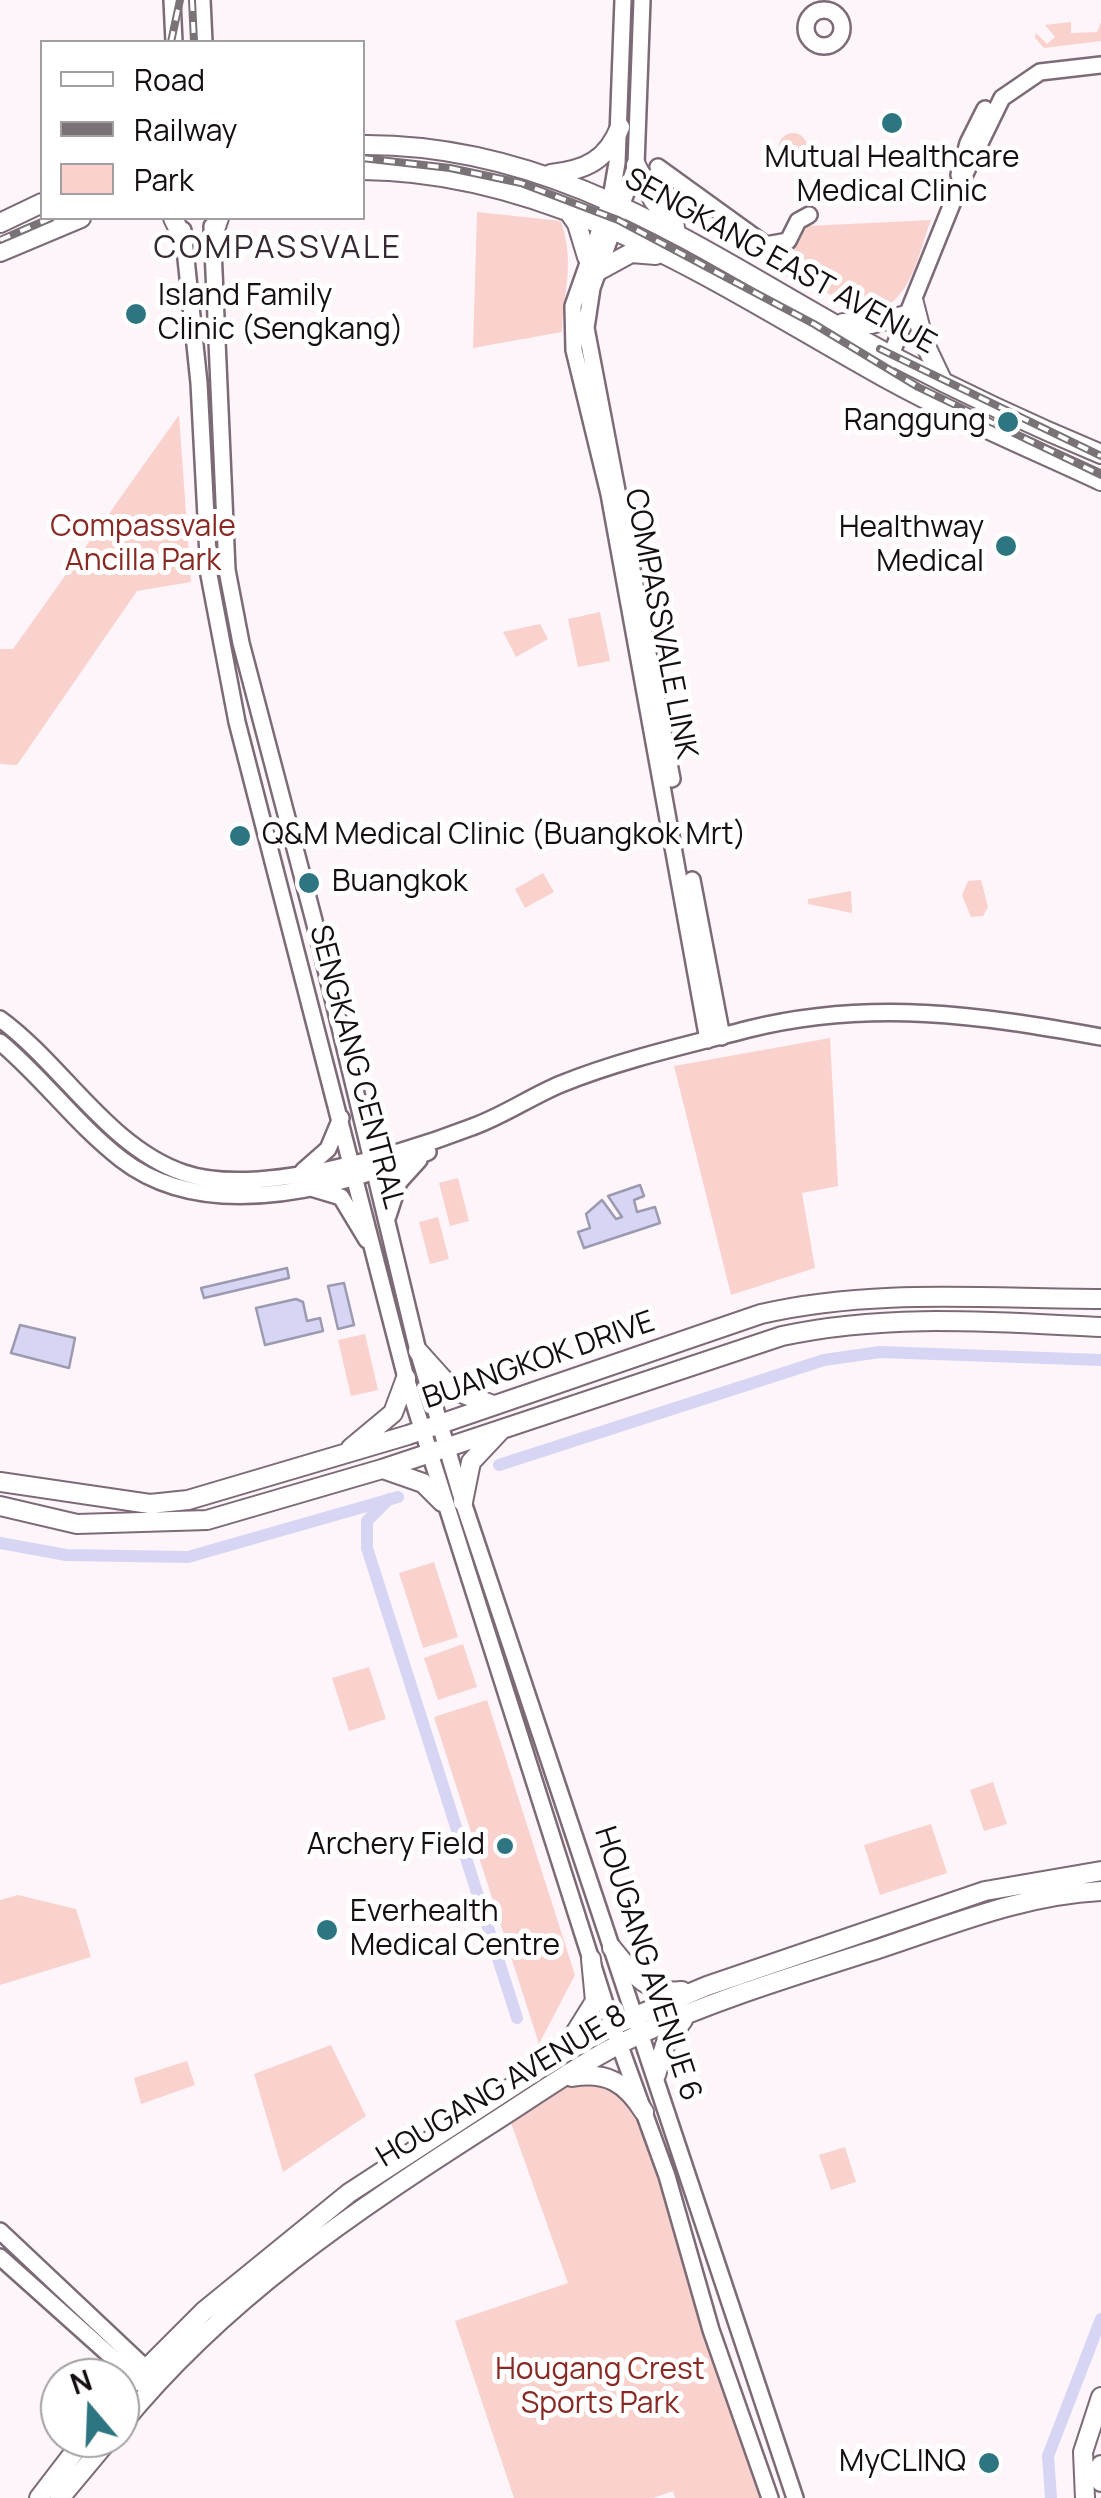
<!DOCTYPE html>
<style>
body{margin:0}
#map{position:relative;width:1101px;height:2498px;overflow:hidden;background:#fdf5fa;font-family:Manrope,sans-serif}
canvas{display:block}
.legend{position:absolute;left:40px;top:40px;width:325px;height:180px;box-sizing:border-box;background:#fff;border:2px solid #a19fa1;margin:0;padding:12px 18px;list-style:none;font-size:30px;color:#150e13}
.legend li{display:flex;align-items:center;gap:20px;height:50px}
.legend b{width:50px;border:2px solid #a19fa1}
.north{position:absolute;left:40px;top:2358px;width:100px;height:100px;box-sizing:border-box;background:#fff;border:2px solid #a19fa1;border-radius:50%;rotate:341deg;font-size:28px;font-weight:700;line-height:40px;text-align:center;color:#150e13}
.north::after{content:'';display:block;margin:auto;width:35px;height:45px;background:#2d7580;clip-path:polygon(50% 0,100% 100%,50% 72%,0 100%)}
</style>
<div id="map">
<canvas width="1101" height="2498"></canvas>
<ul class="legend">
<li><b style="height:12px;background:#fff"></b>Road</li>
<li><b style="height:12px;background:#797277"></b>Railway</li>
<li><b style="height:28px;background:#fad2cd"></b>Park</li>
</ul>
<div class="north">N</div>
</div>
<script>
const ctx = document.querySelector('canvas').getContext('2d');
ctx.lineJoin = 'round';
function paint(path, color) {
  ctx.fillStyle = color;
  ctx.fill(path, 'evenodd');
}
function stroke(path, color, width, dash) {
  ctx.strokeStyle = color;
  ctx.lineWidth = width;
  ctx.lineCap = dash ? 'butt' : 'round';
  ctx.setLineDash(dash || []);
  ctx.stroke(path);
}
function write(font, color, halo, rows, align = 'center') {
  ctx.font = font + ' Manrope,sans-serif';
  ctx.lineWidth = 10;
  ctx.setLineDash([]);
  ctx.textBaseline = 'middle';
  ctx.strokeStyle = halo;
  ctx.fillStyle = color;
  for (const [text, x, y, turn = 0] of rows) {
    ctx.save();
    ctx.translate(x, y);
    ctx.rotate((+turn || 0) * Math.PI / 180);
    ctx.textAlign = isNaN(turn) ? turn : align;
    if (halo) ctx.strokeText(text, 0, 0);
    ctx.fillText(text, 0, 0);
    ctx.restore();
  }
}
const green = new Path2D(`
 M1071,22V33L1097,32L1101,22V41L1044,48L1035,38L1036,33L1047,44L1055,37L1045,25Z
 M779 147a14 14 0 1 1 28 0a14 14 0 1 1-28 0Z
 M477,212L561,221C575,265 564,287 562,332L473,348Z
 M931,220C918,253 912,303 872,312L782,274L807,226Z
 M179,415L191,582L137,591L17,765L0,764V649H13Z
 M600,612L610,661L578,667L568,619Z
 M540,624L548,639L516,657L503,632Z
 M543,873L554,892L525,908L515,889Z
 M981,880L988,907L983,916L971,917L962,895L968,881Z
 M851,891L852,913L808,904V899Z
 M830,1038L838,1186L802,1193L815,1268L731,1295L674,1066Z
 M458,1178L469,1221L450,1226L439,1183Z
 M438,1217L449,1259L430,1264L419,1222Z
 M365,1334L378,1390L351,1396L338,1340Z
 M434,1562L458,1637L423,1648L399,1573Z
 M463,1644L477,1687L438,1700L424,1658Z
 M369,1667L386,1719L349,1731L332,1678Z
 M487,1700L575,1975L539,2044L434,1717Z
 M993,1782L1007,1824L984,1831L970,1790Z
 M931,1824L947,1873L880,1895L864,1845Z
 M18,1895L76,1909L91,1957L0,1985V1900Z
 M331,2045L366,2116L283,2172L254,2074Z
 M187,2061L195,2085L141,2104L134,2078Z
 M603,2081L632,2101L762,2498H675L673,2491L653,2498H514L455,2321L568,2283L510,2120L565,2084Z
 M845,2147L856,2182L831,2190L819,2155Z`);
const water = new Path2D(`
 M640,1185L644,1196L634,1200L637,1212L655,1207L660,1223L584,1248L578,1232L590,1228L586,1214L602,1200L616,1219L622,1217L608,1196Z
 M287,1268L289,1278L204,1298L201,1288Z
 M344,1283L354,1325L338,1329L328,1286Z
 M296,1299L303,1302L307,1321L320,1318L323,1331L265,1345L256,1308Z
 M20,1325L75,1338L69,1368L11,1353Z`);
const canal = new Path2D(`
 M499,1465L824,1360L880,1352L1101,1360
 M389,1499L367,1521V1548L517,2018
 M0,1543L66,1555L188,1557L398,1497
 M1051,2498L1048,2456L1101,2319`);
const minor = new Path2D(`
 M172,0L174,42
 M202,0L204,42
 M623,0L617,163L611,198L573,306L574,350L609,494L708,1040
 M642,0L636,165L592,288L586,328L672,779
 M806 28a18 18 0 1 1 36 0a18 18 0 1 1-36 0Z
 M658,167L766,245L788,241L798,221L809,215
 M959,175L968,143L985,109
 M212,226L227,570L241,643L317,932L418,1351L463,1502L795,2498
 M183,230L199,383L209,575L237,722L406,1378L608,2013L667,2176L711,2330L770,2498
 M882,377L960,184L1002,98L1040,72L1101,65
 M692,880L722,1037
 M0,1019C62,1064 109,1148 184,1173C257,1198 402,1154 472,1127C503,1116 530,1097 561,1084C620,1060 687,1045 749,1029C871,999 980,1015 1101,1037
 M0,1042C43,1078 77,1125 121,1159C206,1225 338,1188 428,1152
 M303,1171L328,1149L341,1118
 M311,1188L341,1197L367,1240
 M388,1216L399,1182L419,1160
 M0,2231L155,2377
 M0,2257L142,2384`);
const major = new Path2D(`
 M362,145C569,143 721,266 894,357C961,392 1031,425 1101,454
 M636,165L653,200L675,227
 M362,170C558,171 723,288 887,379C956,417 1030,448 1101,481
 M551,174C586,170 607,160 620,127
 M566,208L577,224L587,257
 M173,218L184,241
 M0,223L42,203
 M212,238L219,218
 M0,252L81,218
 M598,271L631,253L656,255
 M914,303L924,342L943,382
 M843,323L871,324L910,314
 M418,1351L453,1390L493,1405
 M351,1448L393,1413L406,1378
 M383,1469L423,1483L442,1502
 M0,1482L150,1504L188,1500L408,1435L761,1314C873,1288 987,1299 1101,1299
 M463,1502L471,1462L501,1430
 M0,1506L77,1524L207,1520L382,1469L782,1336C888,1313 993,1322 1101,1327
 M612,1948C632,1973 647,1995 682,1991
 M567,2046L595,2001L591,1959
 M656,2075L665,2045L683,2020
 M572,2077C607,2071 626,2083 644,2112
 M120,2395L204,2311L349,2193L561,2055L612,2026L707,1986L985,1891L1101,1871
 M120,2426C223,2299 353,2212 489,2125C538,2094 586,2059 638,2035C716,1999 800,1974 881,1948C954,1924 1023,1895 1101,1891
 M1101,2465V2482
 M39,2498L85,2438
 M60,2498L110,2438
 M1085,2498L1083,2452L1101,2397`);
const rail = new Path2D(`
 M192,0L194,42
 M171,42L180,0
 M362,158L450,168L521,183L618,220L814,324L918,387L1101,475
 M0,240L51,218
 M880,349L1101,456`);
const markers = [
 [892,123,12,"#2d7580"],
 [136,314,12,"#2d7580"],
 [1008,422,12,"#2d7580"],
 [1006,546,12,"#2d7580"],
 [240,836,12,"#2d7580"],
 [309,883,12,"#2d7580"],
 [505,1846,10,"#2d7580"],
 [327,1930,12,"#2d7580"],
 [989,2463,12,"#2d7580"]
];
const poiNames = [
 ["Mutual Healthcare",892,159,"center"],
 ["Medical Clinic",892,193,"center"],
 ["Island Family",158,297],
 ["Clinic (Sengkang)",158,331],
 ["Ranggung",986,422,"right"],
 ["Healthway",984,529,"right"],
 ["Medical",984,563,"right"],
 ["Q&M Medical Clinic (Buangkok Mrt)",262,836],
 ["Buangkok",332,883],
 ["Archery Field",485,1846,"right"],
 ["Everhealth",350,1913],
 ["Medical Centre",350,1947],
 ["MyCLINQ",966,2463,"right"]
];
const streetNames = [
 ["SENGKANG EAST AVENUE",780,262,29],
 ["COMPASSVALE LINK",660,624,79],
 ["SENGKANG CENTRAL",356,1067,75],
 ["BUANGKOK DRIVE",539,1361,-19],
 ["HOUGANG AVENUE 6",647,1964,72],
 ["HOUGANG AVENUE 8",502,2087,-31]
];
const parkNames = [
 ["Compassvale",143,528],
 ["Ancilla Park",143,562],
 ["Hougang Crest",600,2371],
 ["Sports Park",600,2405]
];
const neighbourhoodNames = [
 ["COMPASSVALE",278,249]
];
paint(green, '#fad2cd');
paint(water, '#d6d6f4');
stroke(water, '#9c9ab0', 2.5);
stroke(canal, '#d6d6f4', 12);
stroke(minor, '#7c6b77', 20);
stroke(major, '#7c6b77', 22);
stroke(minor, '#fff', 15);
stroke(major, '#fff', 18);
stroke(rail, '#797277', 8);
stroke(rail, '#fff', 4, [11]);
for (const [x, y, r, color] of markers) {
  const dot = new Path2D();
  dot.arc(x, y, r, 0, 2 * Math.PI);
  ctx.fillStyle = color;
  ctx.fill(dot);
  stroke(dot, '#fff', 4);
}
write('30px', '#150e13', '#fff', poiNames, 'left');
write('30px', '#150e13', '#fff', streetNames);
write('30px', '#892924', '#fff', parkNames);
ctx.letterSpacing = '2.5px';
write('32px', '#372933', '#fff', neighbourhoodNames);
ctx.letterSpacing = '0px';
</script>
